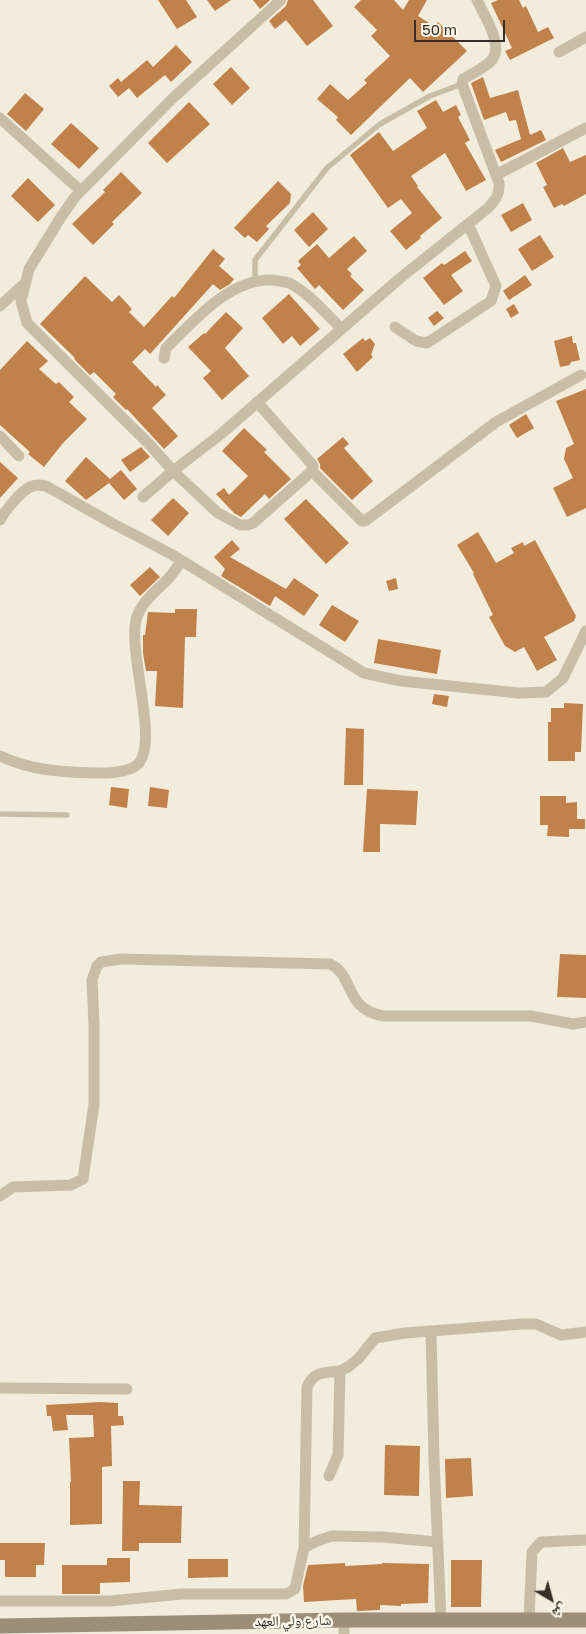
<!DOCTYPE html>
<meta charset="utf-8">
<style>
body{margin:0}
#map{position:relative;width:586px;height:1634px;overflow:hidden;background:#f1ecdc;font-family:"Golos Text","Noto Naskh Arabic",sans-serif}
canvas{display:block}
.north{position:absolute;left:526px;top:1574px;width:50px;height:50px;-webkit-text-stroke:4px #f9f5e8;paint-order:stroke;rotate:143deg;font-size:14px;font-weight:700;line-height:20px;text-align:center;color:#352f28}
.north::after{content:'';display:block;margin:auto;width:18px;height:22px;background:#352f28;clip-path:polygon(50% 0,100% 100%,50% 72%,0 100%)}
.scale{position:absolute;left:414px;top:20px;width:91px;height:22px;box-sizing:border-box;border:2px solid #352f28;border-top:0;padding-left:6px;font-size:15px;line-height:18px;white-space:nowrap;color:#352f28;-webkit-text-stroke:4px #f9f5e8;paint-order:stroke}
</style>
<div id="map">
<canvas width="586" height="1634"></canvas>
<div class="north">ش</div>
<div class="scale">50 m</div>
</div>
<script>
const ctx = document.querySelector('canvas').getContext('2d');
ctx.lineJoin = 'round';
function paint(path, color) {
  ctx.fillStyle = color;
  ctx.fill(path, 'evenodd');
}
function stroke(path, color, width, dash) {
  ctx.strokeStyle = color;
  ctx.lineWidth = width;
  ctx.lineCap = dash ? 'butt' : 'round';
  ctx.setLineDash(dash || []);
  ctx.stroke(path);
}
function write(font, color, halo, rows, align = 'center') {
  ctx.font = font + ' "Golos Text","Noto Naskh Arabic",sans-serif';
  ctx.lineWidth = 5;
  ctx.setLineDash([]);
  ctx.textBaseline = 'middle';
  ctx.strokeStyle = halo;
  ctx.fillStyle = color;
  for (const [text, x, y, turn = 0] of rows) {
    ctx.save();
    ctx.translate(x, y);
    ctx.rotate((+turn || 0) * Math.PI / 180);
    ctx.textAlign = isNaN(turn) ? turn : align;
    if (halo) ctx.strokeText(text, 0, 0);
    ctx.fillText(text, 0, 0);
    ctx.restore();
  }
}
const building = new Path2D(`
 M158,0H186L197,17L177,29Z
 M207,0H231L215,11Z
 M253,0H270L260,9Z
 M288,0H313L333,26L307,46L286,20L275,29L269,21L286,6Z
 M361,0H394L403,10L409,0H427L418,16L434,26L438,22L467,51L423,92L410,78L351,135L336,120L338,117L317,99L330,84L348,100L367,83L364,80L390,56L371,36L377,30L354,7Z
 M498,0H519L523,8L526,6L538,32L548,27L554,38L510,60L505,51L512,48L491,3Z
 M176,45L192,62L171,82L165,75L137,98L129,88L118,97L109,86L118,78L121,82L147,60L153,67Z
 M231,67L250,88L232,105L213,84Z
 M483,77L490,98L518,90L530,135L541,130L546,140L501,162L495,150L521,139L516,120L509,121L506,112L484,120L471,83Z
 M25,93L44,109L26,131L7,114Z
 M436,100L443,112L456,105L461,115L458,117L470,140L465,143L486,180L466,191L445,153L411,176L418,186L417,187L442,218L420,236L421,238L406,250L390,231L412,213L401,199L388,208L350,155L379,132L393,151L427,128L417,111Z
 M189,102L210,124L167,163L148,143Z
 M71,123L99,148L79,169L51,144Z
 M563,148L570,162L586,155V194L564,206L562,204L554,208L543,187L547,185L536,163Z
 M121,172L142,193L112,222L114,224L93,245L72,224L105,192L103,190Z
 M28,178L55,205L38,222L11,196Z
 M278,181L291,194L290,203L266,226L269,229L257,242L248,235L245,238L234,228Z
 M523,203L532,220L511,232L501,215Z
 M313,212L328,229L309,247L294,230Z
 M540,235L554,257L532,271L518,249Z
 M354,236L367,251L347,269L352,274L350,276L364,290L343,310L319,285L315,289L297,268L301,265L298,261L317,244L329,258Z
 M213,249L225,259L219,266L234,279L230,284L220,290L213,284L150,354L145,349L132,362L156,387L157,385L166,395L152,408L178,436L164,449L127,409L126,410L113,397L116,394L94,372L90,375L74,359L75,358L40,324L85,276L112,302L119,295L132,309L129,312L144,327L172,296L174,298Z
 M465,251L472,261L451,275L463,291L444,305L423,278L442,263L444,265Z
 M525,275L532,285L509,300L503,291Z
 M289,294L320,329L300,346L292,336L283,344L262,318Z
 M514,304L519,313L511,318L506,309Z
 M437,311L444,318L434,326L428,318Z
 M226,312L243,328L225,348L249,376L222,400L203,378L211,371L188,347L204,333L205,334Z
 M572,336L573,343H576L580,360L571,362L570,365L560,367L554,341Z
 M363,338L365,341L370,338L375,344L371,355L373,357L357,372L343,354Z
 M27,341L48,361L39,369L56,384L59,382L74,397L69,402L87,419L63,443L44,467L28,454L30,452L0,425V370Z
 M586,389V508L567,517L553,488L573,478L564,459L566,448L574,444L556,401Z
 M526,414L534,428L517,438L509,425Z
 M244,428L267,450L264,452L291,479L269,499L265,494L241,517L234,513L216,494L224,488L229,495L248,476L222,451Z
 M343,437L349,444L344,448L373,481L352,500L320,468V464L317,459Z
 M141,447L150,457L130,472L121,460Z
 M86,457L110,479L121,470L137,489L124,500L109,483L86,500L85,499L65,481Z
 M0,462L18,478L0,498Z
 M173,498L189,513L168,536L151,520Z
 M306,499L349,543L326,564L284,519Z
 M478,532L496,563L514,553L511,548L523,542L524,546L535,540L576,616L574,621L544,637L557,660L537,671L524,647L515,652L505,646L489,617L493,615L473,574L474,573L457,545Z
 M232,540L240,549L230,557L286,589L294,578L319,595L304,616L275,596L270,606L221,576L225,569L214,557Z
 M150,567L160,577L140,596L130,585Z
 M396,578L398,589L389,591L386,581Z
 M332,605L359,621L345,642L319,625Z
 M175,609H197L196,637H185L183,708L155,706L157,671H146L143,653V635H145L148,612L175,613Z
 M378,639L441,650L437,674L374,663Z
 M434,694L449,696L447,707L432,704Z
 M564,703L583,704L581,752H575V761H548V722H551V708H564Z
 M346,728L364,729L363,785H344Z
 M111,787L129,789L127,808L109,805Z
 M150,787L169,790L167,808L148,806Z
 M367,789L418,791L416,825L380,824V852H363Z
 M540,796H566V803L577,802V819H585V829H569V837L547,836L548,825H540Z
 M560,954L586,955V998L557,997Z
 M100,1402L118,1403V1416H123L124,1425L111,1426L112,1466L102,1467V1524L70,1525V1482H71L69,1438L94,1437L93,1415H66L68,1430L53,1431L51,1416H47L46,1405Z
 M385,1445L420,1446L419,1496L384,1495Z
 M471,1458L473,1496L446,1498L445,1459Z
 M123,1481H140L139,1505L182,1506L181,1543H139V1551H122Z
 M0,1543H45L44,1565H36V1577H5V1560H0Z
 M107,1558H130V1582L100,1583V1594H62V1565H107Z
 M188,1559H228V1577L188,1578Z
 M451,1560H482L481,1607H451Z
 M345,1563V1566L382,1564V1563L429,1564L428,1603L401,1604V1606L380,1605V1610L357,1611L356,1599L304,1602L303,1586L308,1565Z`);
const lane = new Path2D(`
 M255,281V260L327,168L380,124L430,96L462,84
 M0,814L67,815`);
const street = new Path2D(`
 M281,0L173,98L75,197L61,217L29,269L21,301L27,323L150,445L173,471L218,513L240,525H248L253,523L312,471
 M559,52L586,37
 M0,118L81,191
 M496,175L586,128
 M0,306L24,284
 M395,327L416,341L427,343L491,301L496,286L468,224
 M164,358L166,348C194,321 230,278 272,280C278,281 286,281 291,284C310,294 326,314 342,329
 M257,402L309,461L313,466L312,471L362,521H365L496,422L581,375
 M0,436L19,456
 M143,497L173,471L221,434L399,279L488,208C495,200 500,195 499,183L462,84L463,79C472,74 482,69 490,62C506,48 484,15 477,0
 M0,520C5,511 20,492 30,487C36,484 41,485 46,486L110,522L171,554L364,673L401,681L519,693L546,692L563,678L586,631
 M0,756C32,771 62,772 96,773C108,773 127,773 137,765C160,745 128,654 136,620C141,602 156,591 168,579C173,573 177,567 182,561
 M0,1196L13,1187L71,1185L83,1179L94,1104V1024L92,980L97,966L101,962L121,959L330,964C355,975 343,1009 384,1016H531L573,1024L586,1022
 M431,1331L434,1459L441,1619
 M0,1388L127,1389
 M329,1476L338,1455L340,1371L348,1367L359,1358L375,1338L405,1333L522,1324H536L561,1335L586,1332
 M304,1548L307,1387C314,1371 324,1373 340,1371
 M0,1601H110L182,1594H286L295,1589L304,1548L317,1541L332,1536L382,1537L438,1542
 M529,1620L532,1552L541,1542L586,1540
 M344,1634V1620`);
const secondary = new Path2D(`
 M0,1626L344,1620H586`);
const streetNames = [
 ["شارع ولي العهد",293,1621,-1]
];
paint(building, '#c0824a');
stroke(lane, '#c8bea8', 5.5);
stroke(street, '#c8bea8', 11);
stroke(secondary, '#9c8e79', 15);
write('14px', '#352f28', '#f9f5e8', streetNames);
</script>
